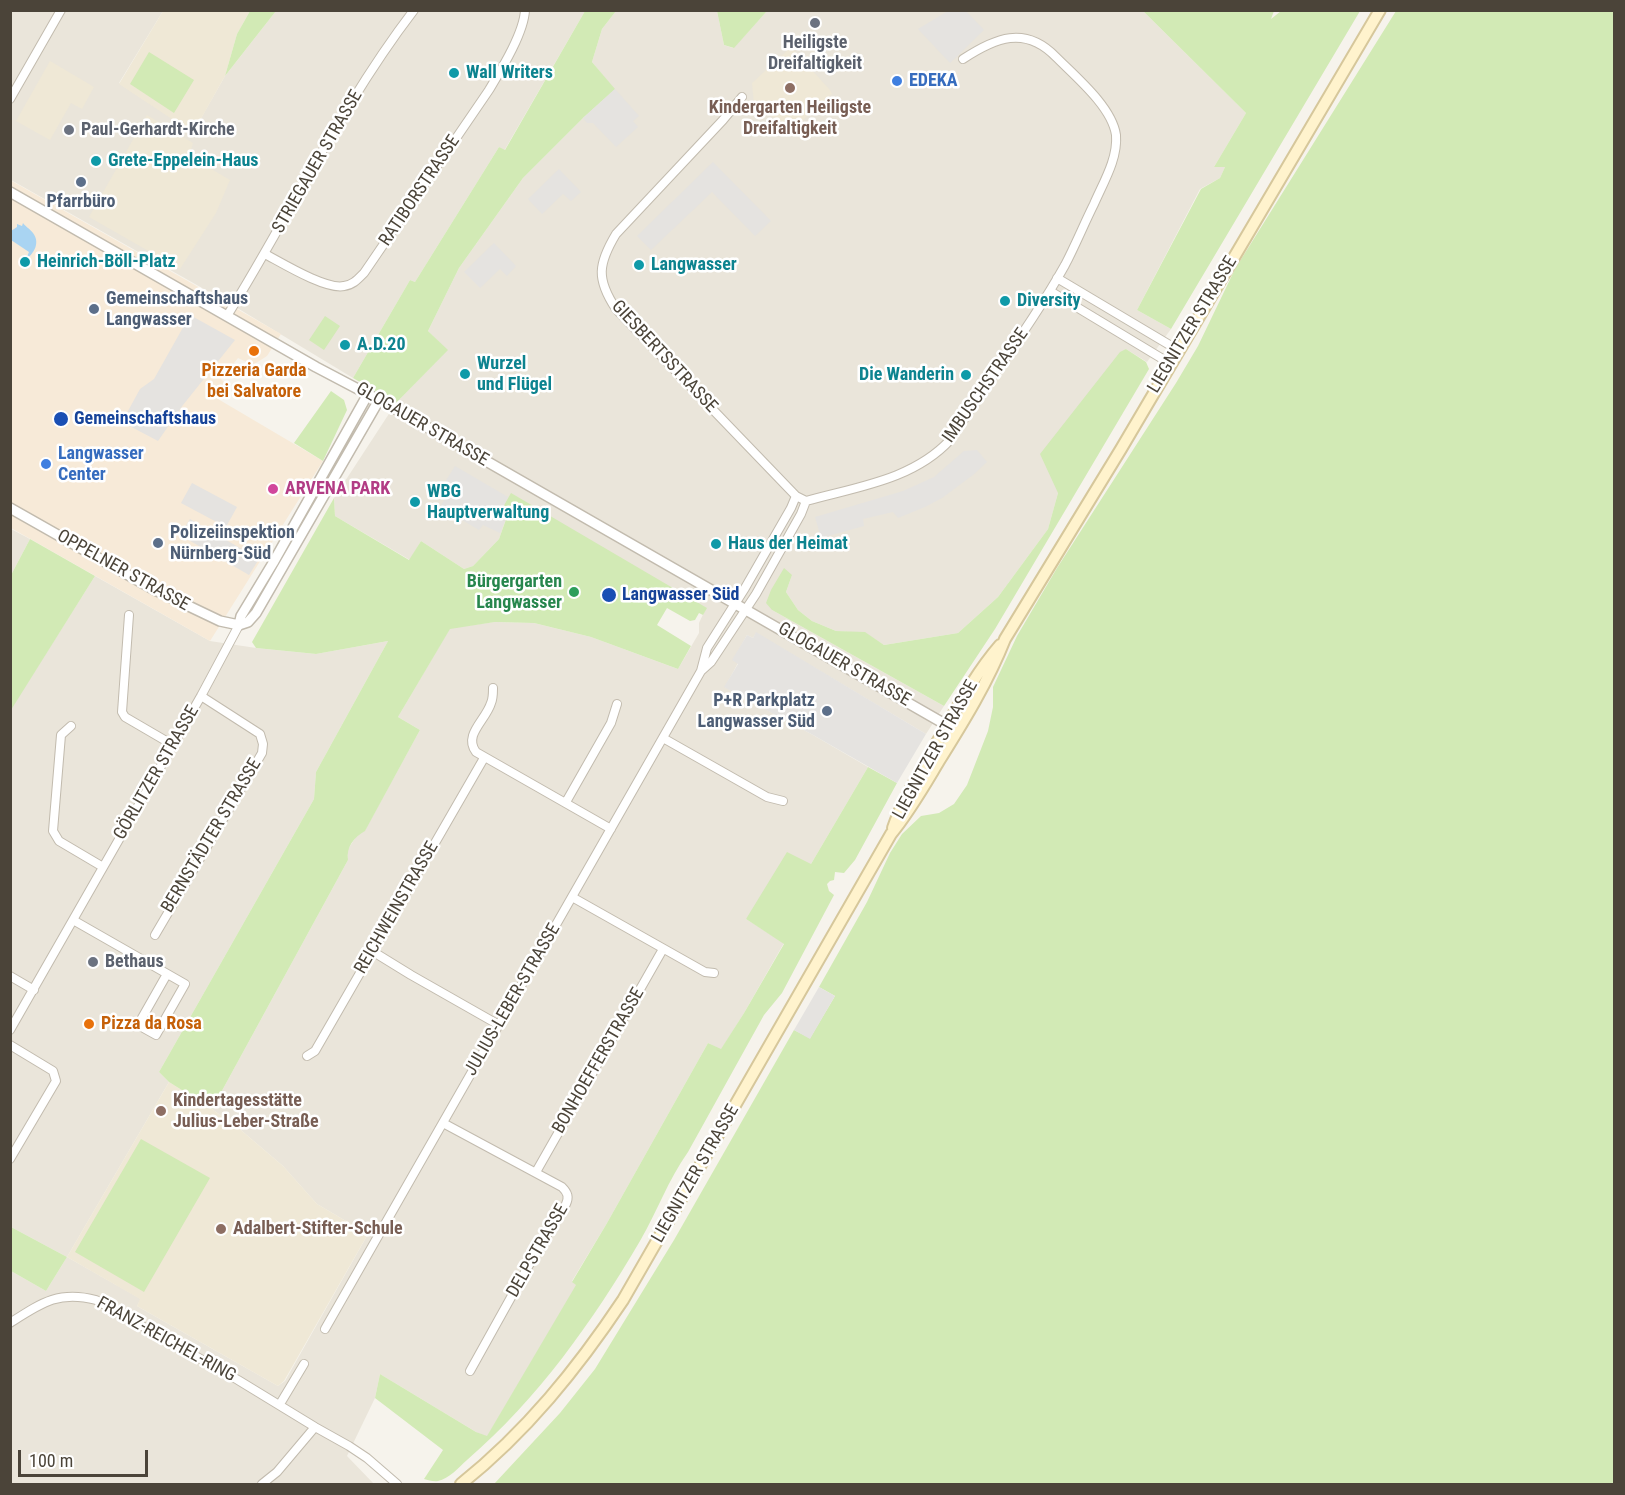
<!DOCTYPE html>
<meta charset="utf-8">
<style>
body{margin:0}
#map{position:relative;width:1625px;height:1495px;overflow:hidden;background:#f6f3ec;font-family:"Roboto Condensed",sans-serif}
canvas{display:block}
.frame{position:absolute;inset:0;border:12px solid #4b4439;pointer-events:none}
.scale{position:absolute;left:18px;top:1450px;width:130px;height:27px;box-sizing:border-box;border:3px solid #4b4439;border-top:0;padding-left:8px;font-size:18px;line-height:21px;white-space:nowrap;color:#4b4439;-webkit-text-stroke:4px #fff;paint-order:stroke}
</style>
<div id="map">
<canvas width="1625" height="1495"></canvas>
<div class="frame"></div>
<div class="scale">100 m</div>
</div>
<script>
const ctx = document.querySelector('canvas').getContext('2d');
ctx.lineJoin = 'round';
function paint(path, color) {
  ctx.fillStyle = color;
  ctx.fill(path, 'evenodd');
}
function stroke(path, color, width, dash) {
  ctx.strokeStyle = color;
  ctx.lineWidth = width;
  ctx.lineCap = dash ? 'butt' : 'round';
  ctx.setLineDash(dash || []);
  ctx.stroke(path);
}
function write(font, color, halo, rows, align = 'center') {
  ctx.font = font + ' "Roboto Condensed",sans-serif';
  ctx.lineWidth = 5;
  ctx.setLineDash([]);
  ctx.textBaseline = 'middle';
  ctx.strokeStyle = halo;
  ctx.fillStyle = color;
  for (const [text, x, y, turn = 0] of rows) {
    ctx.save();
    ctx.translate(x, y);
    ctx.rotate((+turn || 0) * Math.PI / 180);
    ctx.textAlign = isNaN(turn) ? turn : align;
    if (halo) ctx.strokeText(text, 0, 0);
    ctx.fillText(text, 0, 0);
    ctx.restore();
  }
}
const residential = new Path2D(`
 M11,11H163L119,83L193,132L225,76L276,11H585L504,151L499,147L415,282L410,280L353,378L234,306L11,180Z
 M616,11H717L724,45L733,48L767,11H1143L1246,113L1214,167H1225L1220,178L1200,189L1137,310L1171,329L1147,362L1126,349L1058,493L1048,529L998,597L958,633L884,645L865,633L836,631L812,621L798,610L786,592L792,575L772,610L944,706L926,734L756,633L753,638L747,635L733,660L738,663L725,687L813,735L868,767L811,864L746,919L784,943L744,1013L721,1050L708,1043L607,1223L572,1281L577,1285L487,1437L476,1432L380,1374L375,1398L347,1456L374,1484H11V1271L46,1291L67,1257L11,1227L10,710L95,576L210,641L256,648L316,654L388,641L316,772L314,799L159,1072L169,1082L67,1257L141,1299L137,1306L278,1386L285,1381L368,1234L317,1204L283,1166L242,1131L212,1109L348,860L347,851L357,835L365,830L420,730L398,717L450,628L495,622L534,623L591,637L678,669L699,633V623L706,608L509,511L499,539L473,566L464,569L421,541L410,560L335,516L334,498L396,403L447,350L428,331L459,268L523,178L583,118L614,89L592,62L602,29Z
 M11,529L30,539L11,575Z`);
const commercial = new Path2D(`
 M10,180L281,334L267,356L253,365L238,358L221,379L228,386L218,399L323,461L210,641L11,528Z`);
const education = new Path2D(`
 M163,11H250L237,34L225,76L193,133L119,84Z
 M791,47L830,90L832,94L800,123L786,124L769,115L754,104L752,83Z
 M50,61L94,87L82,109L71,103L50,140L16,121Z
 M147,115L193,143L189,156L230,180L216,213L180,269L89,217Z
 M169,1082L212,1109L242,1131L283,1166L317,1204L368,1234L284,1381L278,1386L137,1306L140,1299L67,1257Z`);
const green = new Path2D(`
 M250,11H276L225,76L237,34Z
 M585,11H616L602,29L592,62L615,89L583,118L523,178L459,268L428,331L448,350L396,403L353,378L410,280L415,282L499,147L505,150Z
 M717,11V10L767,11L734,48L724,45Z
 M1143,11H1274L1271,19L1281,11H1360L1171,329L1137,310L1201,189L1220,178L1225,167H1214L1246,113Z
 M1396,11H1614V1484H494L560,1413L595,1369L674,1240L794,1030L810,1038L835,996L819,987L867,902L890,853L902,834L921,816L939,813L954,804L967,785L988,731L993,707V687L1017,636L1057,568L1176,383L1198,346L1235,269Z
 M149,52L194,80L174,113L130,84Z
 M325,316L340,326L324,350L309,340Z
 M1126,349L1146,362L1149,369L995,629L944,706L772,610L766,603L771,590L784,568L792,575L786,592L798,610L812,621L836,631L865,632L884,645L958,633L998,597L1048,529L1058,493L1040,454L1120,352Z
 M331,391L344,400L347,410L323,461L294,443Z
 M511,493L707,608L703,615L699,613L695,620L690,621L667,608L657,625L691,646L678,669L591,637L534,623L495,622L450,629L398,717L420,730L365,831C354,837 346,847 348,860L212,1109L169,1082L159,1072L314,799L316,772L388,641L316,654L256,648L252,642L334,498L335,516L409,560L421,541L464,569L473,566L499,539L509,511L503,507Z
 M30,539L95,576L11,710V575Z
 M868,767L897,783L855,860L844,873L835,872L834,880L830,881L827,884L829,891L834,895L782,993L764,1015L688,1152C668,1180 657,1212 640,1241C593,1321 538,1399 467,1460C459,1467 449,1479 438,1481C434,1482 428,1480 424,1479L443,1450L375,1398L380,1374L476,1432L487,1436L576,1285L572,1282L607,1223L708,1043L721,1049L744,1013L784,944L746,919L787,852L811,864Z
 M141,1139L210,1178L144,1292L75,1252Z
 M11,1227L67,1257L46,1291L11,1271Z`);
const parking = new Path2D(`
 M965,10L984,30L950,63L918,29L948,11Z
 M615,89L639,116L633,121L638,127L616,147L593,123H587L583,118Z
 M713,162L771,221L755,236L712,192L651,250L637,236Z
 M559,169L581,192L571,201L563,194L542,214L528,199Z
 M494,243L516,266L507,276L500,269L480,288L464,272Z
 M190,315L235,340L183,405L158,441L122,422L140,389L154,379Z
 M977,450L987,462L973,475L942,498L925,507L898,518L893,512L863,519L864,526L821,538L815,517L903,491L934,477L964,451Z
 M455,466L508,497L503,507L509,511L500,533L483,525L479,530L440,507L452,487L445,482Z
 M192,483L237,507L226,527L181,503Z
 M190,519L259,559L249,575L180,535Z
 M756,632L926,734L897,783L813,735L724,687L738,664L732,660L747,635L753,638Z
 M819,987L835,996L810,1039L794,1030Z`);
const water = new Path2D(`
 M23,223C25,226 30,229 33,233C40,242 35,253 26,259L29,252L11,240V231L17,227V224L22,226Z`);
const minor = new Path2D(`
 M742,97L723,120L616,234C598,264 596,279 616,309L796,496L806,501C856,487 913,480 950,440C962,423 973,405 985,387C1013,348 1041,308 1065,265C1075,246 1084,224 1094,204C1103,183 1118,159 1116,135C1112,107 1076,77 1056,57C1025,25 995,38 963,59
 M10,99L61,10
 M265,254C282,263 326,290 344,286C353,285 358,279 364,273L489,90C501,70 524,33 525,10
 M1057,278L1178,350
 M1050,291L1171,364
 M227,316C290,215 341,105 414,10
 M129,615L122,712L125,717L173,745
 M701,671L707,648L745,588L791,508L796,496
 M493,688C493,693 493,699 491,703C486,720 463,735 476,752L611,829
 M71,726L61,735L53,831L59,841L103,867
 M663,738L767,797L783,801
 M566,802L611,723L617,704
 M572,897L705,972L714,973
 M73,920L185,984L156,1035L138,1025L167,974
 M155,935L262,753L263,744L260,734L201,696
 M372,951L411,975L499,1025
 M10,976L34,990
 M10,1030L201,696L239,625
 M10,1045L53,1071L56,1081L10,1159
 M307,1056L315,1051L484,758
 M443,1123L562,1187C568,1193 569,1197 566,1204L534,1256L470,1371
 M536,1172L663,949
 M10,1323C41,1303 59,1290 96,1300L238,1380L315,1427L349,1446L367,1458L397,1484
 M325,1329L701,671L711,662L756,594L801,514L806,501
 M280,1404L304,1364
 M262,1484L277,1472L315,1427`);
const tertiary = new Path2D(`
 M10,192L316,367L392,407L957,731
 M10,508L153,589L220,621L239,625L248,622L256,613L379,400
 M239,625L241,616L273,563L368,394`);
const secondary = new Path2D(`
 M893,828C903,799 920,773 935,746C955,712 974,675 1000,645
 M461,1484C526,1432 577,1369 623,1300L891,834C910,811 924,786 939,761C964,721 988,682 1005,639L1121,449L1380,10`);
const markers = [
 [815,23,6,"#6b7280"],
 [454,73,6,"#0f9aa8"],
 [897,81,6,"#3f7fe0"],
 [790,88,6,"#8d6e63"],
 [69,130,6,"#6b7280"],
 [96,161,6,"#0f9aa8"],
 [81,182,6,"#5c6f8a"],
 [25,262,6,"#0f9aa8"],
 [639,265,6,"#0f9aa8"],
 [1005,301,6,"#0f9aa8"],
 [94,309,6,"#5c6f8a"],
 [345,345,6,"#0f9aa8"],
 [254,351,6,"#e8710a"],
 [465,374,6,"#0f9aa8"],
 [966,375,6,"#0f9aa8"],
 [61,419,8,"#1a4fb4"],
 [46,464,6,"#3f7fe0"],
 [273,489,6,"#d1479c"],
 [415,502,6,"#0f9aa8"],
 [158,543,6,"#5c6f8a"],
 [716,544,6,"#0f9aa8"],
 [574,592,6,"#2e9e5b"],
 [609,595,8,"#1a4fb4"],
 [827,711,6,"#5c6f8a"],
 [93,962,6,"#6b7280"],
 [89,1024,6,"#e8710a"],
 [161,1111,6,"#8d6e63"],
 [221,1229,6,"#8d6e63"]
];
const worshipNames = [
 ["Heiligste",815,43,"center"],
 ["Dreifaltigkeit",815,64,"center"],
 ["Paul-Gerhardt-Kirche",81,130],
 ["Bethaus",105,962]
];
const cultureNames = [
 ["Wall Writers",466,73],
 ["Grete-Eppelein-Haus",108,161],
 ["Heinrich-Böll-Platz",37,262],
 ["Langwasser",651,265],
 ["Diversity",1017,301],
 ["A.D.20",357,345],
 ["Wurzel",477,364],
 ["und Flügel",477,385],
 ["Die Wanderin",954,375,"right"],
 ["WBG",427,492],
 ["Hauptverwaltung",427,513],
 ["Haus der Heimat",728,544]
];
const shopNames = [
 ["EDEKA",909,81],
 ["Langwasser",58,454],
 ["Center",58,475]
];
const educationNames = [
 ["Kindergarten Heiligste",790,108,"center"],
 ["Dreifaltigkeit",790,129,"center"],
 ["Kindertagesstätte",173,1101],
 ["Julius-Leber-Straße",173,1122],
 ["Adalbert-Stifter-Schule",233,1229]
];
const streetNames = [
 ["STRIEGAUER STRASSE",318,162,-60],
 ["RATIBORSTRASSE",420,191,-56],
 ["LIEGNITZER STRASSE",1193,325,-59],
 ["GIESBERTSSTRASSE",664,357,47],
 ["IMBUSCHSTRASSE",986,386,-55],
 ["GLOGAUER STRASSE",422,425,30],
 ["OPPELNER STRASSE",123,571,29],
 ["GLOGAUER STRASSE",844,665,30],
 ["LIEGNITZER STRASSE",936,750,-61],
 ["GÖRLITZER STRASSE",157,773,-60],
 ["BERNSTÄDTER STRASSE",212,836,-59],
 ["REICHWEINSTRASSE",397,908,-60],
 ["JULIUS-LEBER-STRASSE",513,1000,-60],
 ["BONHOEFFERSTRASSE",599,1061,-60],
 ["LIEGNITZER STRASSE",696,1174,-60],
 ["DELPSTRASSE",538,1251,-60],
 ["FRANZ-REICHEL-RING",166,1340,29]
];
const serviceNames = [
 ["Pfarrbüro",81,202,"center"],
 ["Gemeinschaftshaus",106,299],
 ["Langwasser",106,320],
 ["Polizeiinspektion",170,533],
 ["Nürnberg-Süd",170,554],
 ["P+R Parkplatz",815,701,"right"],
 ["Langwasser Süd",815,722,"right"]
];
const foodNames = [
 ["Pizzeria Garda",254,371],
 ["bei Salvatore",254,392],
 ["Pizza da Rosa",101,1024,"left"]
];
const transitNames = [
 ["Gemeinschaftshaus",74,419],
 ["Langwasser Süd",622,595]
];
const hotelNames = [
 ["ARVENA PARK",285,489]
];
const leisureNames = [
 ["Bürgergarten",562,582],
 ["Langwasser",562,603]
];
paint(residential, '#eae5da');
paint(commercial, '#f7ead8');
paint(education, '#efe8d6');
paint(green, '#d2eab5');
paint(parking, '#e5e3e0');
paint(water, '#a9d4f2');
stroke(minor, '#c2bbae', 10);
stroke(tertiary, '#c2bbae', 12);
stroke(secondary, '#d6c79b', 14);
stroke(minor, '#fff', 8);
stroke(tertiary, '#fff', 9);
stroke(secondary, '#fff3cd', 10);
for (const [x, y, r, color] of markers) {
  const dot = new Path2D();
  dot.arc(x, y, r, 0, 2 * Math.PI);
  ctx.fillStyle = color;
  ctx.fill(dot);
  stroke(dot, '#fff', 2);
}
write('bold 18px', '#5b616d', '#fff', worshipNames, 'left');
write('bold 18px', '#0d838f', '#fff', cultureNames, 'left');
write('bold 18px', '#366cbe', '#fff', shopNames, 'left');
write('bold 18px', '#785e54', '#fff', educationNames, 'left');
write('18px', '#4b4439', '#fff', streetNames);
write('bold 18px', '#4e5e75', '#fff', serviceNames, 'left');
write('bold 18px', '#c56008', '#fff', foodNames);
write('bold 18px', '#164399', '#fff', transitNames, 'left');
write('bold 18px', '#b23c85', '#fff', hotelNames, 'left');
write('bold 18px', '#27864d', '#fff', leisureNames, 'right');
</script>
